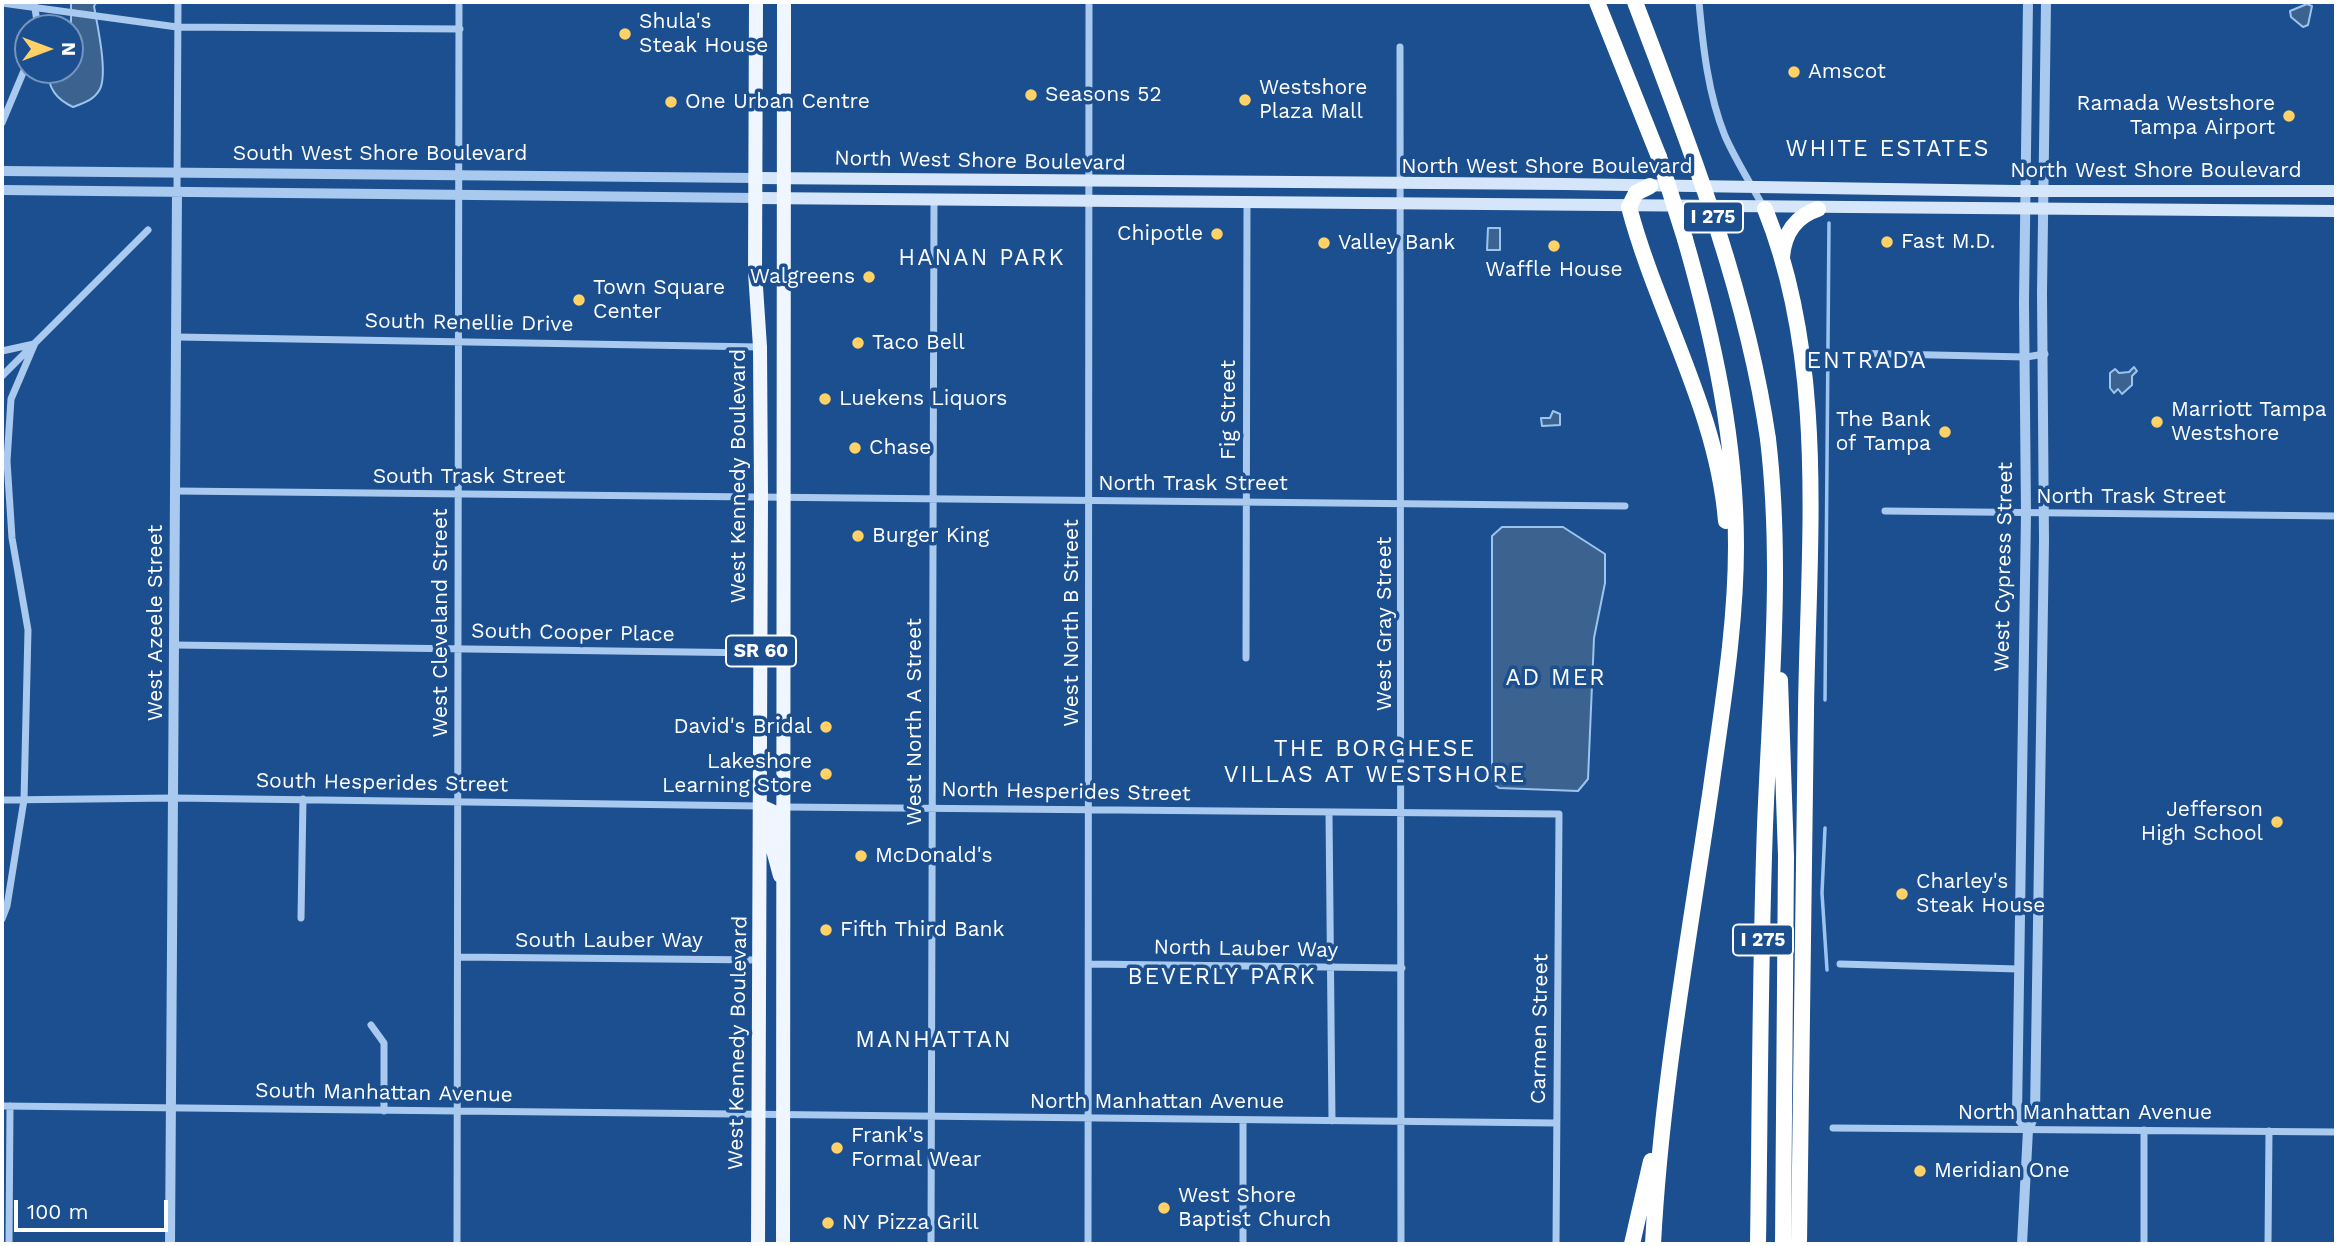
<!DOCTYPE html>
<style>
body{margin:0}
#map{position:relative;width:2338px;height:1246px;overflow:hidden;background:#1b4f8f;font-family:"Work Sans",sans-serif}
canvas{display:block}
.frame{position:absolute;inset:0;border:4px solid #fff;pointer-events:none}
.north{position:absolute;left:14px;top:14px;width:70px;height:70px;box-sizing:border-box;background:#1b4f8f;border:2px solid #7695bc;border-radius:50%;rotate:90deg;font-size:19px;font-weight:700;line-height:28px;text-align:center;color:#fff}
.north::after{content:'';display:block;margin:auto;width:24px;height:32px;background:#ffd166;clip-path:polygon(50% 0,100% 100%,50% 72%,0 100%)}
.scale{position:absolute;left:14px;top:1200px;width:154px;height:32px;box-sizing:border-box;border:4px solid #fff;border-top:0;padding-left:9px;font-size:21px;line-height:24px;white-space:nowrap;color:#fff;-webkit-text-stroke:5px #1b4f8f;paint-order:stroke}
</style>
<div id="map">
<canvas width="2338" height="1246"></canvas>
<div class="frame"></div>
<div class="north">N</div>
<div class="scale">100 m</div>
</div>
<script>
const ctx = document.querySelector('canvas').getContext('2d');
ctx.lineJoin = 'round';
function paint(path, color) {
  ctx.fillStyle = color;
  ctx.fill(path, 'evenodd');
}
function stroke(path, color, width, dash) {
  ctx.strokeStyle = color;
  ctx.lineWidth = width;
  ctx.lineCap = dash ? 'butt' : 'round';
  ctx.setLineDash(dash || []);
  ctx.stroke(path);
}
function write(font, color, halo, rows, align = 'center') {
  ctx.font = font + ' "Work Sans",sans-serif';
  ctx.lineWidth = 7;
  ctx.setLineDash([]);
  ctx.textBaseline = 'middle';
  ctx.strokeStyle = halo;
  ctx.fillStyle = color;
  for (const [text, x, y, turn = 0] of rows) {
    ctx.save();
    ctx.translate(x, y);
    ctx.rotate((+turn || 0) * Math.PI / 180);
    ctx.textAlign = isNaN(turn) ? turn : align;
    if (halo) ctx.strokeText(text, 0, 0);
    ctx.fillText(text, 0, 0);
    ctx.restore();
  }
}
const water = new Path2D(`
 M71,2H97L94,6C97,24 108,72 100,89C94,100 84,103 73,107C56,99 49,89 47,70H70V28H58L71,24Z
 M2307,4L2312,6L2308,25L2303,27L2291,17L2290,11Z
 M1488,228H1500V250H1487Z
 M2134,367L2137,371L2132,376V385L2122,394L2118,389L2114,393L2110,388V373L2115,369L2119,373L2129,372Z
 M1553,411L1560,414V425L1542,426L1541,418H1550Z
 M1502,527H1563L1605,554V583L1594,638L1588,779L1578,791L1499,788L1492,782V536Z`);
const stream = new Path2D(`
 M1825,700L1829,223
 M1825,828L1822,893L1827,970`);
const minor = new Path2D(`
 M34,2L38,28
 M1699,2C1703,47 1708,94 1725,136C1736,161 1751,184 1764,208
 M2,3L177,27L460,29
 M1400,47L1401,1244
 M2,123L28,61
 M177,192L178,2
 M177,337L760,347
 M2,351L34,344
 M1843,353L2026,357L2045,354
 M2,376L148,230
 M176,491L1625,506
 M1885,511L2336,516
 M175,645L760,653
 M1246,658L1247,204
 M2,800L174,798L760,806
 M784,807L1559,814L1556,1244
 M1329,812L1332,1121
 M301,918L303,799
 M2,919L7,906L24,800L28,630L12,538L7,461L11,399L35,343
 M458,957L759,960
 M1089,964L1402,968
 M1840,964L2018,969
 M371,1025L384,1043V1111
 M2,1106L1556,1123
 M1243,1121V1244
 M1833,1128L2336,1132
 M9,1244L10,1106
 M457,1244L459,2
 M931,1244L934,199
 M1088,1244L1089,2
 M2144,1244V1130
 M2268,1244L2269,1131`);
const tertiary = new Path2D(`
 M2028,2L2024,302L2026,514L2017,1116L2028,1130
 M2,171L757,178
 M2,190L757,198
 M170,1244L177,192
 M2022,1244L2028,1130L2035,1113L2044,541L2042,293L2046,2`);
const secondary = new Path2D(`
 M757,178L1564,184L2016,191H2336
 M757,198L2336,211`);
const primary = new Path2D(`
 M756,2L755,272L760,347L761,496L758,1244
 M761,806L772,811L773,850L780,876
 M783,1244L784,2`);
const motorway = new Path2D(`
 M1597,2L1659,157
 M1650,186L1636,193L1629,207C1657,313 1717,410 1726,521
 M1765,209C1828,365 1808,546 1806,711C1803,889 1802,1066 1799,1244
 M1782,257C1784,234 1796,216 1818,209
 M1780,680L1786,856L1783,1244
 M1632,1244L1651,1161
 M1653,1244C1661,1091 1689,939 1711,788C1722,708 1736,627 1736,546C1736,441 1714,340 1685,239
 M1758,1244C1760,1105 1760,965 1765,826C1770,697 1783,567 1768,439`);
const motorwayBridge = new Path2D(`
 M1635,2C1689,144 1746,288 1768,439
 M1659,157L1685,239`);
const markers = [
 [625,34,7,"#ffd166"],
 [1794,72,7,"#ffd166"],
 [1031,95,7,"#ffd166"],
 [1245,100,7,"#ffd166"],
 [671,102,7,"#ffd166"],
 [2289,116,7,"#ffd166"],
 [1217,234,7,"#ffd166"],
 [1887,242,7,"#ffd166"],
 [1324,243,7,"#ffd166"],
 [1554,246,7,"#ffd166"],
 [869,277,7,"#ffd166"],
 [579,300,7,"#ffd166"],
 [858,343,7,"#ffd166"],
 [825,399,7,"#ffd166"],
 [2157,422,7,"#ffd166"],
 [1945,432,7,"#ffd166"],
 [855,448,7,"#ffd166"],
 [858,536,7,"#ffd166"],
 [826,727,7,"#ffd166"],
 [826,774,7,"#ffd166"],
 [2277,822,7,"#ffd166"],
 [861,856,7,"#ffd166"],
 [1902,894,7,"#ffd166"],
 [826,930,7,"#ffd166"],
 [837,1148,7,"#ffd166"],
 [1920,1171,7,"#ffd166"],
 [1164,1208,7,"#ffd166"],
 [828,1223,7,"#ffd166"]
];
const shields = [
 [1713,217,60],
 [761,651,70],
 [1763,940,60]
];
const shieldNames = [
 ["I 275",1713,217],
 ["SR 60",761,651],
 ["I 275",1763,940]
];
const poiNames = [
 ["Shula's",639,22],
 ["Steak House",639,46],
 ["Amscot",1808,72],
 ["Westshore",1259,88],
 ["Plaza Mall",1259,112],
 ["Seasons 52",1045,95],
 ["One Urban Centre",685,102],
 ["Ramada Westshore",2275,104,"right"],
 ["Tampa Airport",2275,128,"right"],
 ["Chipotle",1203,234,"right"],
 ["Fast M.D.",1901,242],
 ["Valley Bank",1338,243],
 ["Waffle House",1554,270,"center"],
 ["Walgreens",855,277,"right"],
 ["Town Square",593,288],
 ["Center",593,312],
 ["Taco Bell",872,343],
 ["Luekens Liquors",839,399],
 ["Marriott Tampa",2171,410],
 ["Westshore",2171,434],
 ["The Bank",1931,420,"right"],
 ["of Tampa",1931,444,"right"],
 ["Chase",869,448],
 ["Burger King",872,536],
 ["David's Bridal",812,727,"right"],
 ["Lakeshore",812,762,"right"],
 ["Learning Store",812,786,"right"],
 ["Jefferson",2263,810,"right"],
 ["High School",2263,834,"right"],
 ["McDonald's",875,856],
 ["Charley's",1916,882],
 ["Steak House",1916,906],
 ["Fifth Third Bank",840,930],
 ["Frank's",851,1136],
 ["Formal Wear",851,1160],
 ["Meridian One",1934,1171],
 ["West Shore",1178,1196],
 ["Baptist Church",1178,1220],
 ["NY Pizza Grill",842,1223]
];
const streetNames = [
 ["South West Shore Boulevard",380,154],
 ["North West Shore Boulevard",980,161,1],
 ["North West Shore Boulevard",1547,167],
 ["North West Shore Boulevard",2156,171],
 ["South Renellie Drive",469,323,1],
 ["Fig Street",1229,410,-90],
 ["West Kennedy Boulevard",739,476,-90],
 ["South Trask Street",469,477],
 ["North Trask Street",1193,484],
 ["North Trask Street",2131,497],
 ["West Cypress Street",2004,567,-89],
 ["West Azeele Street",156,623,-90],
 ["West Cleveland Street",441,623,-90],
 ["West North B Street",1072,623,-90],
 ["West Gray Street",1385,624,-90],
 ["South Cooper Place",573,633,1],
 ["West North A Street",915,722,-90],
 ["South Hesperides Street",382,783,1],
 ["North Hesperides Street",1066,792,1],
 ["South Lauber Way",609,941],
 ["North Lauber Way",1246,949,1],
 ["Carmen Street",1540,1029,-89],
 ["West Kennedy Boulevard",738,1043,-89],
 ["South Manhattan Avenue",384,1093,1],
 ["North Manhattan Avenue",1157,1102],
 ["North Manhattan Avenue",2085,1113]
];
const neighbourhoodNames = [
 ["WHITE ESTATES",1888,149],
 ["HANAN PARK",982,258],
 ["ENTRADA",1867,361],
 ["AD MER",1556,678],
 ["THE BORGHESE",1375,749],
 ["VILLAS AT WESTSHORE",1375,775],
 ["BEVERLY PARK",1222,977],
 ["MANHATTAN",934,1040]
];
paint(water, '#3c6290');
stroke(water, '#9cc4f0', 2);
stroke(stream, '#9cc4f0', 3.5);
stroke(minor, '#a9c9ee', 7);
stroke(tertiary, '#a9c9ee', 10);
stroke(secondary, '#d6e6fa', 12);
stroke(primary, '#f0f6ff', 14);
stroke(motorway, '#fff', 16);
stroke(motorwayBridge, '#fff', 16);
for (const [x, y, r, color] of markers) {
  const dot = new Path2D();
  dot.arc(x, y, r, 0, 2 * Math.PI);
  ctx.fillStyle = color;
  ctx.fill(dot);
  stroke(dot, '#1b4f8f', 2.5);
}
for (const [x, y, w] of shields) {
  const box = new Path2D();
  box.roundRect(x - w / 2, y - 15.5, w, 31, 5);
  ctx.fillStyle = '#1b4f8f';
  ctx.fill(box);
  stroke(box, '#fff', 2);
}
write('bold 19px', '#fff', null, shieldNames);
write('21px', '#fff', '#1b4f8f', poiNames, 'left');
write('21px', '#fff', '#1b4f8f', streetNames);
ctx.letterSpacing = '2px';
write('23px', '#fff', '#1b4f8f', neighbourhoodNames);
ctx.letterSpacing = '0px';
</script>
